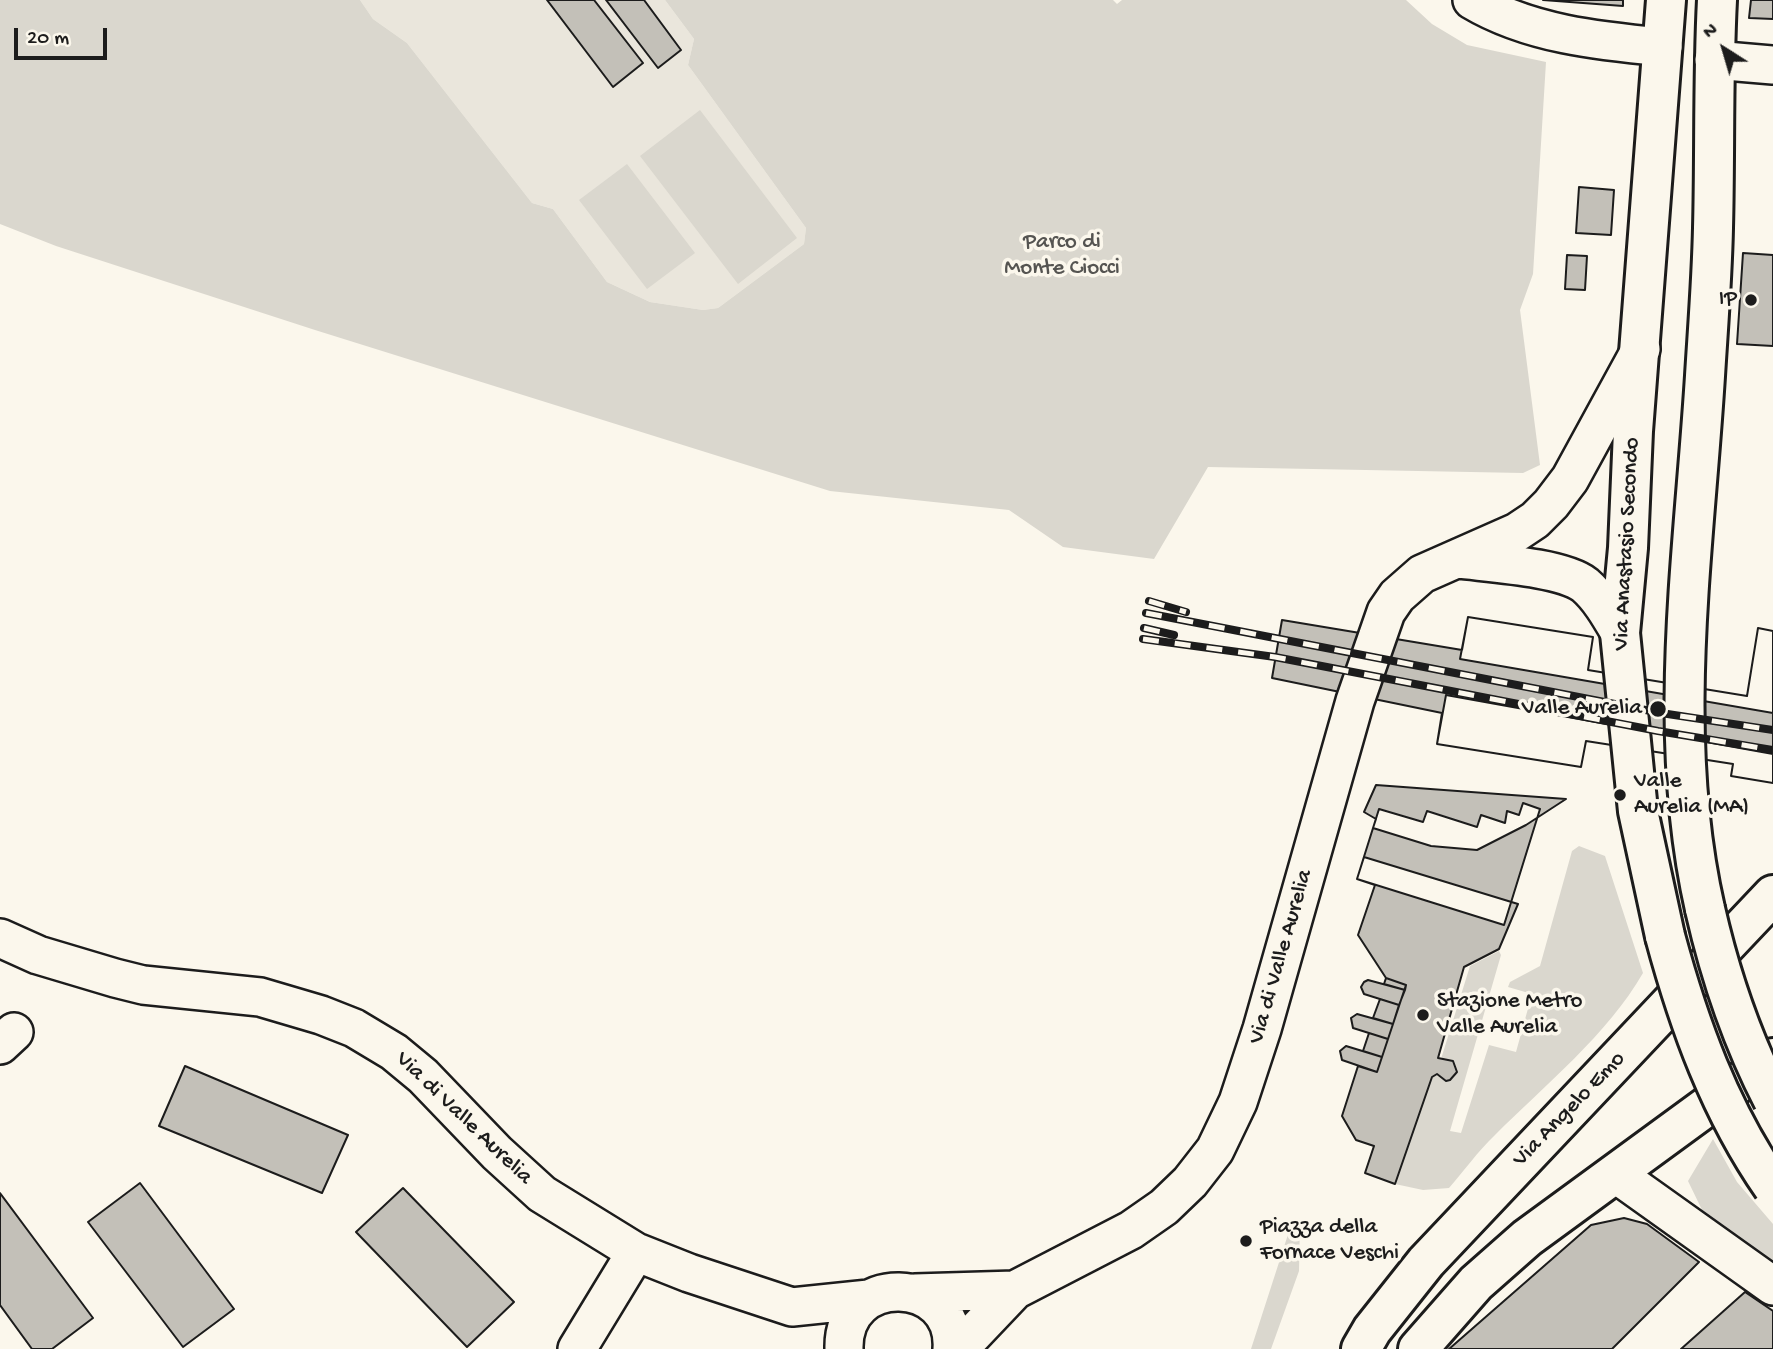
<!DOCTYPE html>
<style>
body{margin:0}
#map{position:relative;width:1773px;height:1349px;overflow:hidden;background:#fbf7ec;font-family:"Gochi Hand",sans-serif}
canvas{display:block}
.north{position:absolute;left:1689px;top:14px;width:70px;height:70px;-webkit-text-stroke:5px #fbf7ec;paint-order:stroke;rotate:323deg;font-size:19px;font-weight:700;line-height:28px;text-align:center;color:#1c1c1c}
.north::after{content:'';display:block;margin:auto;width:24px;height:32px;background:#1c1c1c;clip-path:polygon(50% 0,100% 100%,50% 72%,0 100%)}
.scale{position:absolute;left:14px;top:28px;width:93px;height:32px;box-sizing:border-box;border:4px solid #1c1c1c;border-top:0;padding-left:9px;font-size:21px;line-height:24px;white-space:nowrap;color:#1c1c1c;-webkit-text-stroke:5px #fbf7ec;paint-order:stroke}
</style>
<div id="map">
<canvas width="1773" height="1349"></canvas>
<div class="north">N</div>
<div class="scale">20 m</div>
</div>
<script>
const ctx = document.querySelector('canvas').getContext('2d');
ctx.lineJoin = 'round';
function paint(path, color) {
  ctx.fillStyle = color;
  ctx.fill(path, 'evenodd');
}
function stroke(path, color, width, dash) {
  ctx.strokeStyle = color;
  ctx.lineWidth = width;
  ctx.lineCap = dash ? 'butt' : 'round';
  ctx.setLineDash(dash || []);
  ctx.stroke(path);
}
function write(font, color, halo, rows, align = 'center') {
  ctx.font = font + ' "Gochi Hand",sans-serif';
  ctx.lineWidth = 7;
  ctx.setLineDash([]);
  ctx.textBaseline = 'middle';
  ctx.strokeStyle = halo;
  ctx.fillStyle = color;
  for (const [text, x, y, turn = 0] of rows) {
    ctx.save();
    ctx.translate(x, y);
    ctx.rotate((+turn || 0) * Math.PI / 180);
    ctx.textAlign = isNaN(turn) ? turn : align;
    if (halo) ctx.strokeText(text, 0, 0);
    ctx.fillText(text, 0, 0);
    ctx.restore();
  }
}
const built = new Path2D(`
 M360,0H665L694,39L688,65L806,228L804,244L718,308L703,310L650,302L607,282L553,209L532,203L407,43L373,19Z`);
const green = new Path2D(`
 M0,0H360L373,19L407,43L532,203L553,209L607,282L650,302L703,310L718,308L804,244L806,228L688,65L694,39L665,0H1113L1117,4L1122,0H1406L1432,24L1467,45L1546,62L1533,274L1520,310L1540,465L1523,473L1208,467L1154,559L1063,547L1009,510L830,491L315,330L56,246L0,224Z
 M700,110L797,238L738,284L640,156Z
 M627,164L695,253L647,289L579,200Z
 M1579,846L1605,856L1643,973C1608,1034 1545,1085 1495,1135C1478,1151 1464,1171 1449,1188L1423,1190L1395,1184L1432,1077L1436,1075L1445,1081L1452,1079L1457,1073L1453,1061L1441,1059L1470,966L1499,951L1501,955L1450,1131L1461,1133L1489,1045L1516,1052L1532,994L1508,987L1510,982L1540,966L1572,851Z
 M1713,1139L1737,1182L1773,1224V1270L1704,1214L1688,1181Z
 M1293,1219L1300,1220L1299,1271L1271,1349H1251Z`);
const building = new Path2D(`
 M547,0H594L643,63L613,87Z
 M606,0H644L681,50L658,68Z
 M1543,0H1623V6Z
 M1751,0H1773V19L1749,18Z
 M1579,187L1614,190L1611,235L1576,233Z
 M1743,253L1773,255V346L1737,344Z
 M1567,255L1587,256L1585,290L1565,289Z
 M1468,617L1593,637L1588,670L1747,696L1758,628L1773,631V783L1731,776L1733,764L1586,741L1581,767L1437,744L1442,713L1272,678L1282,620L1462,650Z
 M1468,617L1593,637L1588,670L1747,696L1758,628L1773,631V713L1460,659Z
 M1446,695L1773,754V783L1731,776L1733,764L1586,741L1581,767L1437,744Z
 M1376,785L1566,799L1526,825L1477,850L1431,846L1373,828L1376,819L1364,812Z
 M1523,803L1540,809L1504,925L1357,879L1379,809L1423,822L1427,811L1477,827L1481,815L1505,823L1507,811L1519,815Z
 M1364,857L1518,904L1499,949L1464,967L1438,1058L1453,1061L1457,1072L1450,1080L1446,1081L1437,1074L1432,1077L1395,1184L1365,1173L1374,1146L1356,1140L1342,1116L1358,1066L1377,1072L1406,985L1386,978L1358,935L1375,885L1357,879Z
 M1386,978L1406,985L1405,990L1384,984Z
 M1368,980L1405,990L1399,1005L1364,994L1361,987L1364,982Z
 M1380,999L1399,1005L1393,1024L1373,1018Z
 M1357,1014L1393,1024L1388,1039L1353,1028L1351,1018Z
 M1369,1033L1388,1039L1382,1057L1363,1051Z
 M1346,1046L1382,1057L1377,1072L1342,1060L1340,1051Z
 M185,1066L348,1135L322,1193L159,1126Z
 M140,1183L234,1309L183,1347L88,1222Z
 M403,1188L514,1302L467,1347L356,1232Z
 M0,1193L93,1318L52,1349H32L0,1305Z
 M1624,1218L1647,1224L1699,1262L1612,1349H1449L1591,1225Z
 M1745,1292L1773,1311V1349H1681Z`);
const minor = new Path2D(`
 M1472,0C1529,34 1599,41 1663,47
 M1714,60L1773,65
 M1458,559C1489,563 1562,567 1585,585C1600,598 1610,616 1620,633
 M0,938L38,955L115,978L143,985L260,997L321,1015L354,1028L394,1052L423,1076L497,1153L542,1194L636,1252L689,1273L792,1307L869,1299
 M0,1045L14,1032
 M1616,1174L1773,1286
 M915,1293L1015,1290
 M577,1349L636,1252
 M844,1349C842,1271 957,1275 952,1349
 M959,1349L1015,1290L1131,1230L1164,1207L1190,1182L1215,1150L1238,1102L1262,1029L1355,701L1386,612L1397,596L1422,574L1517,532L1535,520L1551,504L1570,479L1641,349`);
const secondary = new Path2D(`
 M1361,1349L1372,1330L1426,1262L1773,895
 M1418,1349L1476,1283L1527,1238L1773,1058`);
const primary = new Path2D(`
 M1705,909C1665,734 1694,553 1705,376C1708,327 1712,277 1713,228C1715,152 1713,76 1717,0
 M1665,936L1638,811L1620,633L1628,548L1633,431L1666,0`);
const rail = new Path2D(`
 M1149,601L1186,612
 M1146,613L1661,713L1773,730
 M1144,628L1174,635
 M1143,639L1275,657L1658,731L1773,750`);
const primaryBridge = new Path2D(`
 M1705,909C1720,975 1742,1040 1773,1100
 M1665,936C1689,1025 1720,1111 1773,1187`);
const markers = [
 [1751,300,7,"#1c1c1c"],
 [1658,709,9,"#1c1c1c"],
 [1620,795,7,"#1c1c1c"],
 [1423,1015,7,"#1c1c1c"],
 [1246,1241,7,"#1c1c1c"]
];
const parkNames = [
 ["Parco di",1062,243],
 ["Monte Ciocci",1062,269]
];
const poiNames = [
 ["IP",1737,300,"right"],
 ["Valle Aurelia",1642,709,"right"],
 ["Valle",1634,782],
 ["Aurelia (MA)",1634,808],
 ["Stazione Metro",1437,1002],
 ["Valle Aurelia",1437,1028],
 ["Piazza della",1260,1228],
 ["Fornace Veschi",1260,1254]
];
const streetNames = [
 ["Via Anastasio Secondo",1628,544,-87],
 ["Via di Valle Aurelia",1282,957,-74],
 ["Via Angelo Emo",1570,1110,-46],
 ["Via di Valle Aurelia",463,1119,44]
];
paint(built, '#eae6dc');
paint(green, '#dad7ce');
paint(building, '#c3c0b8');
stroke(building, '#1c1c1c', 2);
stroke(minor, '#1c1c1c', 42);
stroke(secondary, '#1c1c1c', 44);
stroke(primary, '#1c1c1c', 44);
stroke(minor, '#fbf7ec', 37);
stroke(secondary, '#fbf7ec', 38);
stroke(primary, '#fbf7ec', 38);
stroke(rail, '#1c1c1c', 8);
stroke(rail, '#fbf7ec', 5, [16]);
stroke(primaryBridge, '#1c1c1c', 44, []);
stroke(primaryBridge, '#fbf7ec', 38);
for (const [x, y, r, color] of markers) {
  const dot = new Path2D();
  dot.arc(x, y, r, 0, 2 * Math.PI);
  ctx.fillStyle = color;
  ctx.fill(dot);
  stroke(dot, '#fbf7ec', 2.5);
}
write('23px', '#555451', '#fbf7ec', parkNames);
write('23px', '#1c1c1c', '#fbf7ec', poiNames, 'left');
write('23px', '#1c1c1c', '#fbf7ec', streetNames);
</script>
